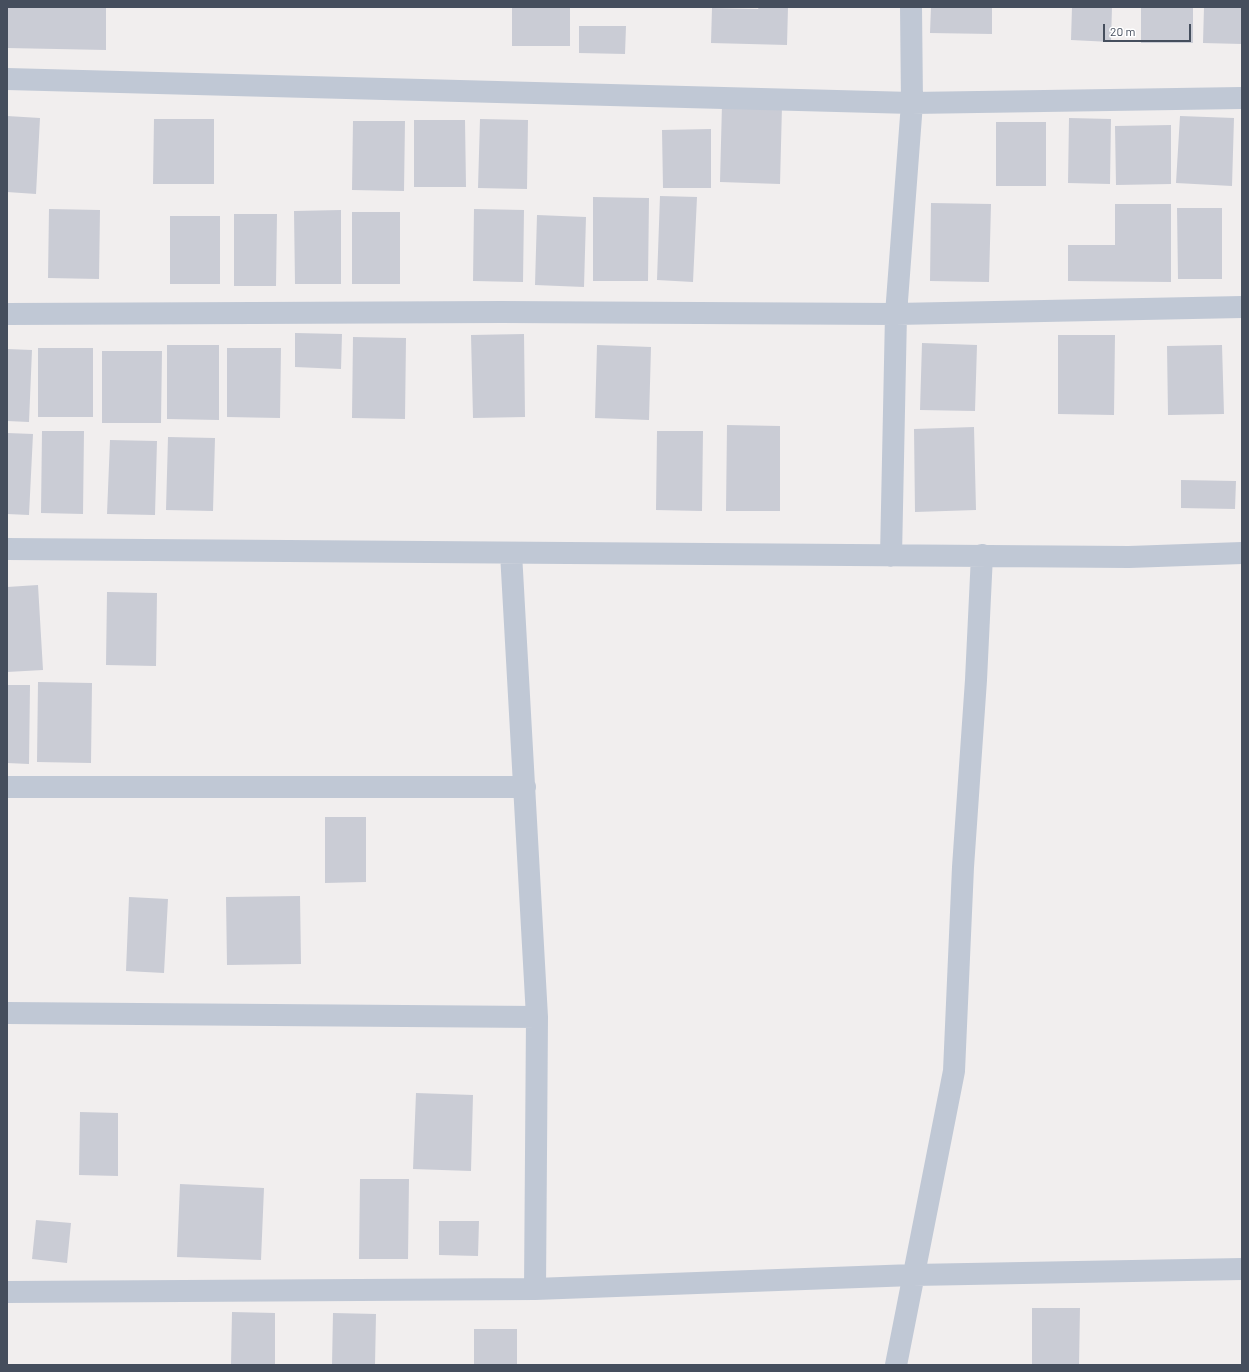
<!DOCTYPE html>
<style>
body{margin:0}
#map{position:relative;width:1249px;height:1372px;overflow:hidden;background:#f1eeee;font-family:Barlow,sans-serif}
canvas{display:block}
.frame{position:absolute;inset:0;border:8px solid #454e5d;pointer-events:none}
.scale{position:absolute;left:1103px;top:24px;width:88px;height:18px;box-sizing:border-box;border:2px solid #454e5d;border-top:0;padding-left:5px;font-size:12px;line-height:14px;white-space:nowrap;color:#454e5d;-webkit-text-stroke:3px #fff;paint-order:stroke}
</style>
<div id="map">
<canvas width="1249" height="1372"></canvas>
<div class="frame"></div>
<div class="scale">20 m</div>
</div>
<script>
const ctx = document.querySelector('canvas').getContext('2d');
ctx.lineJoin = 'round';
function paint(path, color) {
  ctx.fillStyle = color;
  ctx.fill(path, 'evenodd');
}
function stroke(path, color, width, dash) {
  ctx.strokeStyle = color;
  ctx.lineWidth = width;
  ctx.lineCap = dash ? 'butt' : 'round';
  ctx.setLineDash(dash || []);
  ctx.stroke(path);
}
const building = new Path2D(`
 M7,7H106V50L7,48Z
 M512,7H570V46H512Z
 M759,7H788L787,45L711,43L712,8L758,9Z
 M931,7H992V34L930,33Z
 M1072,7H1112L1111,42L1071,40Z
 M1141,7H1193V43H1141Z
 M1204,7H1242V44L1203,43Z
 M579,26H626L625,54L579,53Z
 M722,104L782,106L780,184L720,182Z
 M7,116L40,118L36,194L7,192Z
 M1180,116L1234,118L1232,186L1176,183Z
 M1069,118L1111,119L1110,184L1068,183Z
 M154,119H214V184H153Z
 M480,119L528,120L527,189L478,188Z
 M414,120H465L466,187H414Z
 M353,121H405L404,191L352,190Z
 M996,122H1046V186H996Z
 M1171,125V184L1116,185L1115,126Z
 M711,129V188H663L662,130Z
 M660,196L697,197L693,282L657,280Z
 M593,197L649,198L648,281H593Z
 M931,203L991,204L989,282L930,281Z
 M1115,204H1171V282L1068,281V245H1115Z
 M1177,208H1222V279H1178Z
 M49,209L100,210L99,279L48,278Z
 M474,209L524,210L523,282L473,281Z
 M341,210V284H295L294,211Z
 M352,212H400V284H352Z
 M234,214H277L276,286H234Z
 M537,215L586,217L584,287L535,285Z
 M170,216H220V284H170Z
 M295,333L342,334L341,369L295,367Z
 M524,334L525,417L473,418L471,335Z
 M1058,335H1115L1114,415L1058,414Z
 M353,337L406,338L405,419L352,418Z
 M922,343L977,345L975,411L920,410Z
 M167,345H219V420L167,419Z
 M597,345L651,347L649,420L595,418Z
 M1222,345L1224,414L1168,415L1167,346Z
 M38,348H93V417H38Z
 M227,348H281L280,418L227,417Z
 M7,349L32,350L29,422L7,421Z
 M102,351H162L161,423H102Z
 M727,425L780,426V511H726Z
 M974,427L976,510L915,512L914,429Z
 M42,431H84L83,514L41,513Z
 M657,431H703L702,511L656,510Z
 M7,433L33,434L29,515L7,514Z
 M168,437L215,438L213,511L166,510Z
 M110,440L157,441L155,515L107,514Z
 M1181,480L1236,481L1235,509L1181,508Z
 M38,585L43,670L7,672V587Z
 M107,592L157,593L156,666L106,665Z
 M38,682L92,683L91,763L37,762Z
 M7,685H30L29,764L7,763Z
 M325,817H366V882L325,883Z
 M300,896L301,964L227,965L226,897Z
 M129,897L168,899L164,973L126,971Z
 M416,1093L473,1095L471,1171L413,1169Z
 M80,1112L118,1113V1176L79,1175Z
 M360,1179H409L408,1259H359Z
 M180,1184L264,1188L261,1260L177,1257Z
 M36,1220L71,1223L67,1263L32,1259Z
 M439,1221H479L478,1256L439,1255Z
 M1032,1308H1080L1079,1365H1032Z
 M232,1312L275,1313V1365H231Z
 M333,1313L376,1314L375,1365H332Z
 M474,1329H517V1365H474Z`);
const street = new Path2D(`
 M7,79L912,103L1242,98
 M7,314L501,312L896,314L1242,307
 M7,549L1129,557L1242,553
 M511,553L537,1017L535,1289
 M891,556L896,314L912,103L911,7
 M7,787H525
 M7,1013L537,1017
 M7,1292L535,1289L913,1275L1242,1269
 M896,1365L954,1071L963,867L976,680L982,555`);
paint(building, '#caccd5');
stroke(street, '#c0c8d5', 22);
</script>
